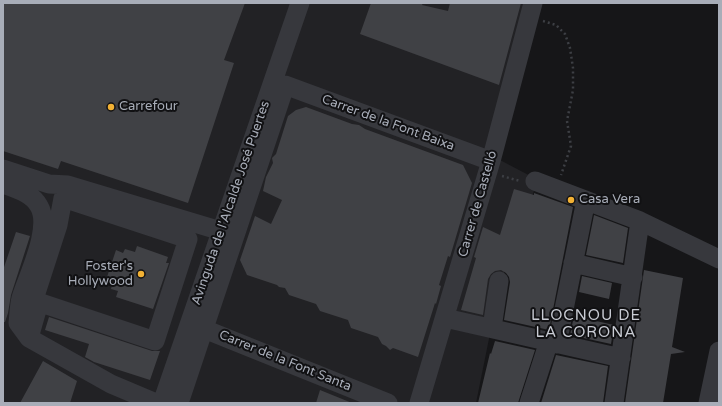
<!DOCTYPE html>
<meta charset="utf-8">
<style>
body{margin:0}
#map{position:relative;width:722px;height:406px;overflow:hidden;background:#161618;font-family:"Varela Round",sans-serif}
canvas{display:block}
.frame{position:absolute;inset:0;border:4px solid #a8adb8;pointer-events:none}
</style>
<div id="map">
<canvas width="722" height="406"></canvas>
<div class="frame"></div>
</div>
<script>
const ctx = document.querySelector('canvas').getContext('2d');
ctx.lineJoin = 'round';
function paint(path, color) {
  ctx.fillStyle = color;
  ctx.fill(path, 'evenodd');
}
function stroke(path, color, width, dash) {
  ctx.strokeStyle = color;
  ctx.lineWidth = width;
  ctx.lineCap = dash ? 'butt' : 'round';
  ctx.setLineDash(dash || []);
  ctx.stroke(path);
}
function write(font, color, halo, rows, align = 'center') {
  ctx.font = font + ' "Varela Round",sans-serif';
  ctx.lineWidth = 4;
  ctx.setLineDash([]);
  ctx.textBaseline = 'middle';
  ctx.strokeStyle = halo;
  ctx.fillStyle = color;
  for (const [text, x, y, turn = 0] of rows) {
    ctx.save();
    ctx.translate(x, y);
    ctx.rotate((+turn || 0) * Math.PI / 180);
    ctx.textAlign = isNaN(turn) ? turn : align;
    if (halo) ctx.strokeText(text, 0, 0);
    ctx.fillText(text, 0, 0);
    ctx.restore();
  }
}
const built = new Path2D(`
 M3,3H542L500,160L538,180L505,269L496,304L476,403H3Z`);
const building = new Path2D(`
 M3,3H245L224,60L234,63L188,203L61,161L58,169L3,151Z
 M371,3H423L422,5L448,11L450,3H521L499,85L360,34Z
 M306,107L352,124L359,125L365,129L463,165L472,183L450,257L448,256L439,285L441,286L436,304L435,303L418,357L393,348L390,350L386,346L382,344L378,337L351,328L348,320L320,311L316,304L289,295L285,288L279,287L277,285L247,275L240,260L255,216L271,224L282,200L263,191L266,177L273,163L272,158L276,154L288,116L296,110Z
 M514,189L534,195V193L573,207L549,330L504,320L510,282L509,277L506,273L501,270L495,271L491,274L488,279L483,315L461,310L476,258L474,257L483,227L500,235Z
 M594,215L628,228L623,263L586,255Z
 M16,232L30,236L11,295L8,313L5,322H3V270Z
 M137,246L168,257L166,263H169L153,309L116,297L118,291L111,289L112,285L105,283L116,250L123,253L125,249L135,252Z
 M644,270L683,278L672,347L685,352L671,354L663,403H625Z
 M582,276L612,283L609,299L579,292Z
 M574,316L614,325L611,344L570,335Z
 M49,317L152,351H160L150,380L94,362L85,357L89,344L45,330Z
 M495,341L535,350L518,403H478L490,353L491,354Z
 M556,355L608,366L603,403H541Z
 M43,361L77,381L70,403H20Z
 M320,390L352,403H316Z`);
const path = new Path2D(`
 M543,21L556,25L565,34L570,48L573,68V90L567,121L571,146L561,175
 M502,176L520,181`);
const minor = new Path2D(`
 M285,85L491,161
 M3,169L49,184L68,185L221,231
 M535,181L640,221L719,259
 M3,184C16,189 32,193 39,206C52,228 28,275 21,298C19,306 19,315 18,323L29,338L111,384L156,403
 M63,198L188,239L155,341L35,301V296L58,225Z
 M573,263L633,277
 M445,318L621,358
 M492,328L499,281
 M204,329L388,403
 M29,338L39,303
 M557,344L586,200
 M162,403L300,3
 M179,403L285,86
 M419,403L491,161L533,3
 M529,403L549,341
 M614,403L640,221
 M708,403L719,351`);
const markers = [
 [111,107,4,"#f2b134"],
 [571,200,4,"#f2b134"],
 [141,274,4,"#f2b134"]
];
const poiNames = [
 ["Carrefour",119,107],
 ["Casa Vera",579,200],
 ["Foster's",133,267,"right"],
 ["Hollywood",133,282,"right"]
];
const streetNames = [
 ["Carrer de la Font Baixa",388,123,20],
 ["Avinguda de l'Alcalde José Puertes",231,203,-71],
 ["Carrer de Castelló",478,204,-74],
 ["Carrer de la Font Santa",285,361,22]
];
const quarterNames = [
 ["LLOCNOU DE",586,316],
 ["LA CORONA",586,333]
];
paint(built, '#222225');
paint(building, '#404145');
stroke(path, '#3d3f44', 2.5, [2, 3]);
stroke(minor, '#37383d', 19);
for (const [x, y, r, color] of markers) {
  const dot = new Path2D();
  dot.arc(x, y, r, 0, 2 * Math.PI);
  ctx.fillStyle = color;
  ctx.fill(dot);
  stroke(dot, '#111113', 1.5);
}
write('13px', '#a8adb8', '#111113', poiNames, 'left');
write('13px', '#a8adb8', '#111113', streetNames);
ctx.letterSpacing = '1px';
write('15px', '#c9ccd4', '#111113', quarterNames);
ctx.letterSpacing = '0px';
</script>
